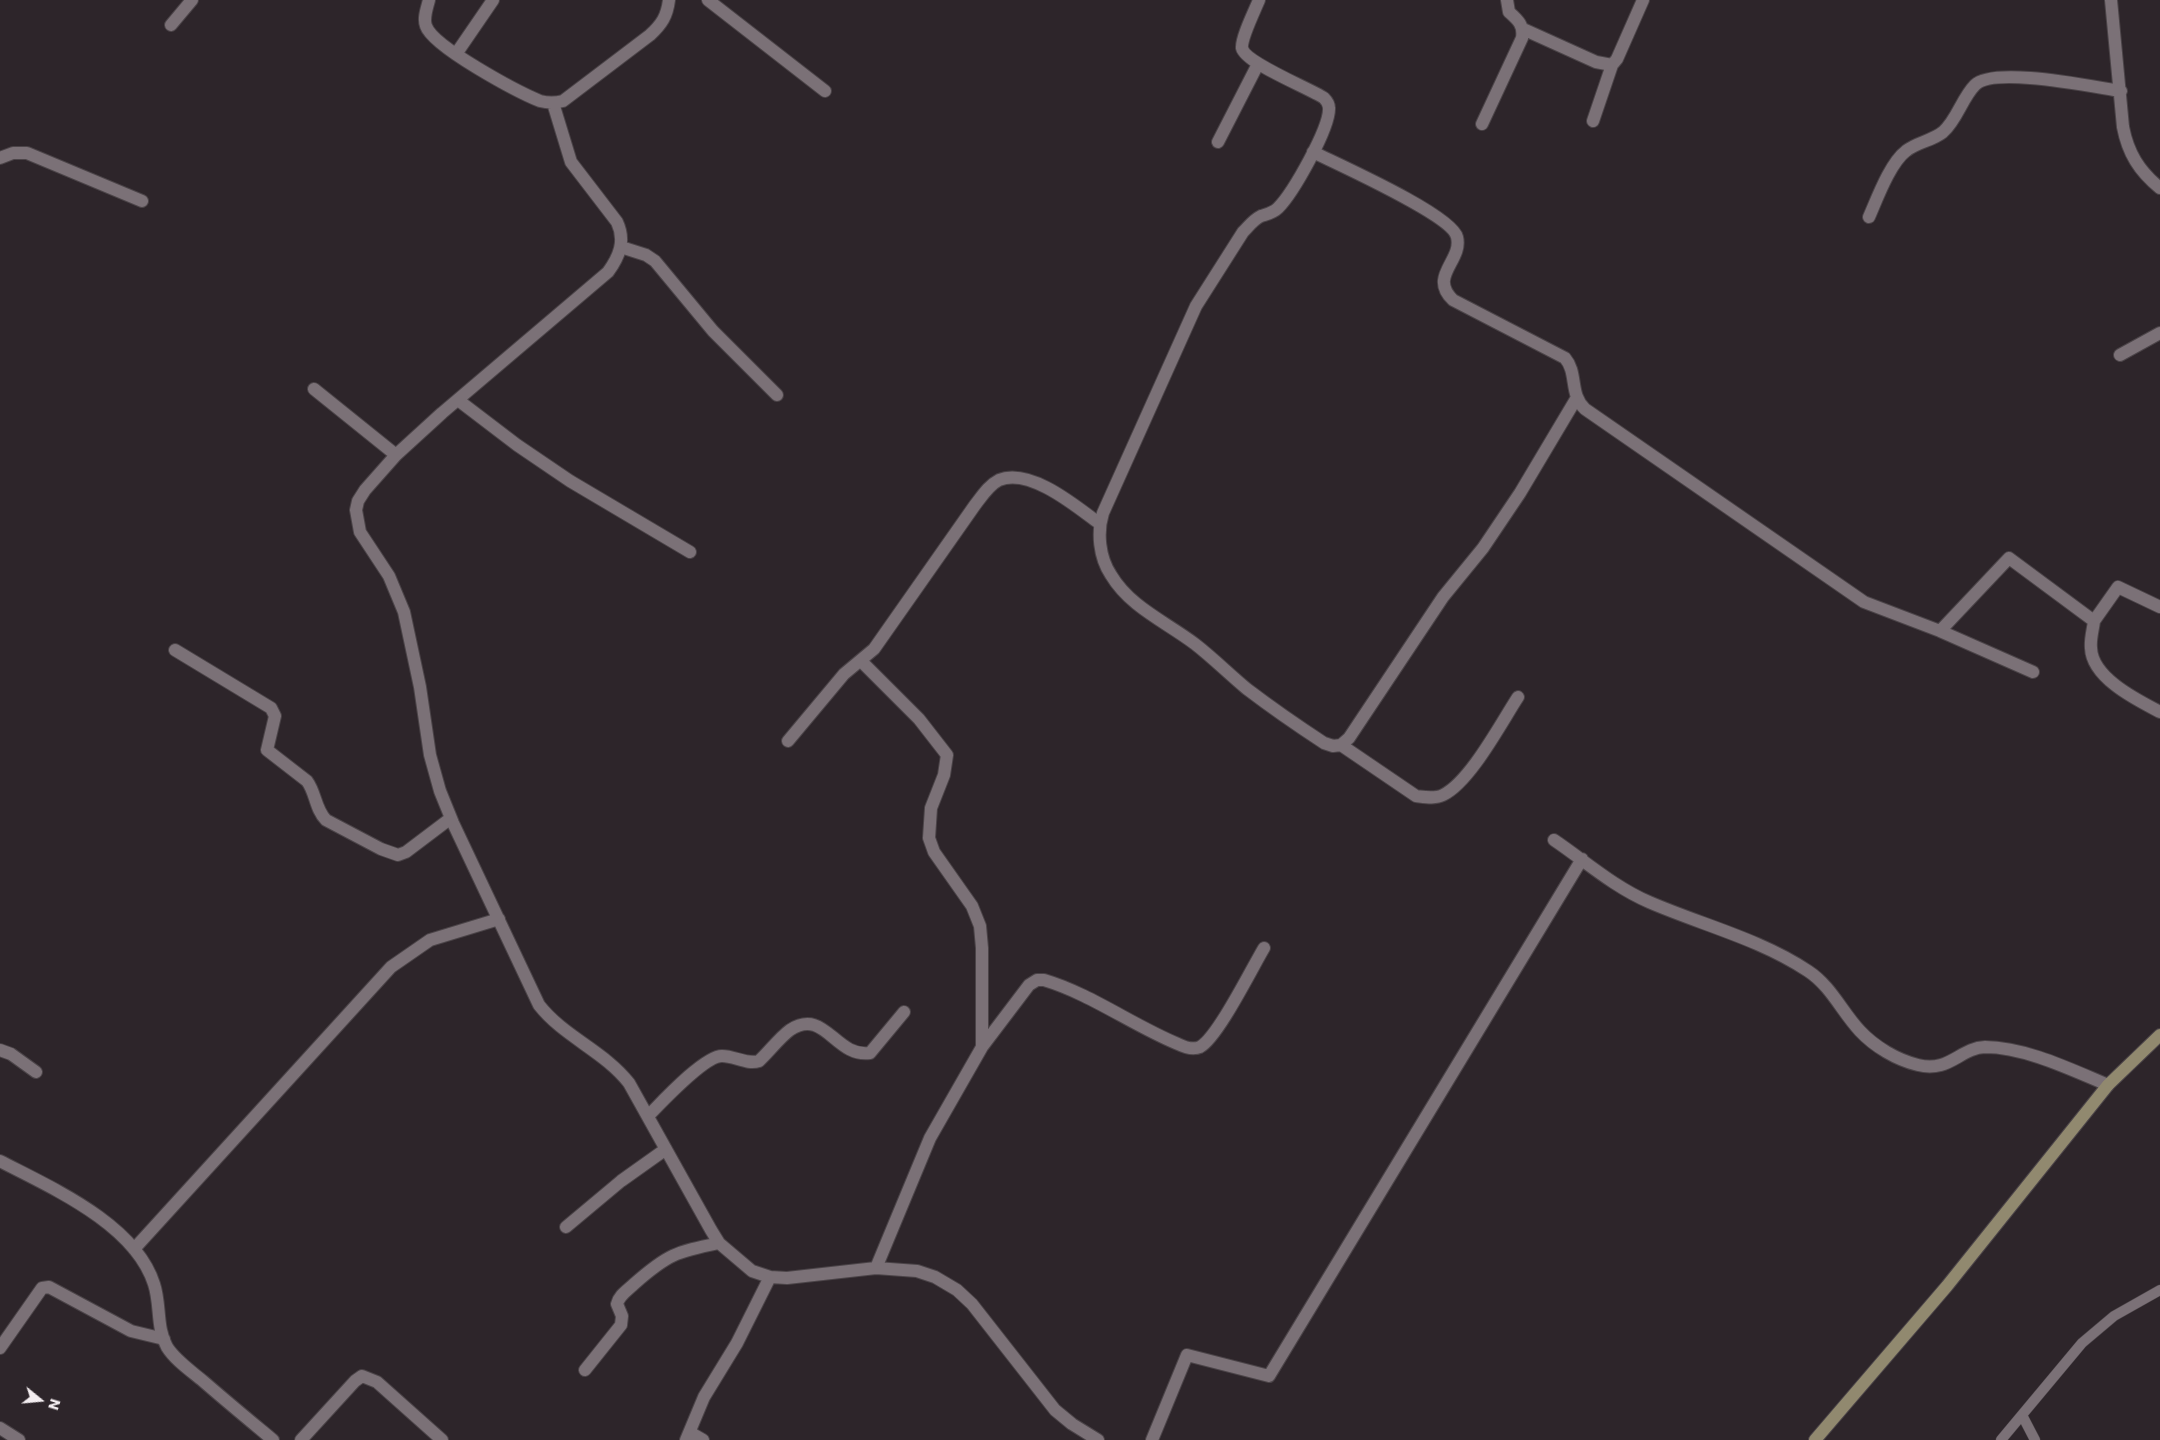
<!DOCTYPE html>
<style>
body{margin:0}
#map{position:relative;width:2160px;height:1440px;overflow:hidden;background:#2d252a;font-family:Poppins,sans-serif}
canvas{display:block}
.north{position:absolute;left:15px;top:1375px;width:50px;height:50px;-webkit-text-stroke:4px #2d252a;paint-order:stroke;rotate:107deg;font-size:14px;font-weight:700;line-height:20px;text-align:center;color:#f4eef1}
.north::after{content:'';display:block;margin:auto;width:18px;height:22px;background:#f4eef1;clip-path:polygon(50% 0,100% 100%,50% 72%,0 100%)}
</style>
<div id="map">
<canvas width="2160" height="1440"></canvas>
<div class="north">N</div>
</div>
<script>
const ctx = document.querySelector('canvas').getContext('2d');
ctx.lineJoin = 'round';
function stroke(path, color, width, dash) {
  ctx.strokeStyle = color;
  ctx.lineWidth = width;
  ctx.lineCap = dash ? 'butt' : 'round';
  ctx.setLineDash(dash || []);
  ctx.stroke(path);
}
const lane = new Path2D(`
 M2022,1415L2035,1440
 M2001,1440L2082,1343L2114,1316L2160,1290`);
const street = new Path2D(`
 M429,0C427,8 423,18 426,26C433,47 518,92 540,101C548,103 555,103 563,101L650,35C662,24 667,16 669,0
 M708,0L825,91
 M1259,0C1255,10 1241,38 1242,48C1245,63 1309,88 1324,98C1327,101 1329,104 1329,108C1330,128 1293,193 1278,208C1273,213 1267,214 1261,216C1253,220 1249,226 1243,232L1196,306L1103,513C1097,532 1099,557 1111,575C1130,607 1166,622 1195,644C1213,658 1229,674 1247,689C1272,708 1298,726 1324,743L1333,746L1341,745L1349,738L1443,597L1483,548L1520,493L1576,399
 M2111,0L2123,127C2128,153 2139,171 2160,188
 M171,25L192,0
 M1523,29L1596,62L1612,65L1617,59L1643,0
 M456,54L493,0
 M553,103L571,162L617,222C626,241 619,257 608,272L442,413L396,455L365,490L358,501L356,510L360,532L389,576L404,612L420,687L430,755L440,791L453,823L539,1005C564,1037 604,1051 629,1083L711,1230L719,1243L752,1271L770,1277L787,1278L876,1268L917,1271L935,1277L957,1290L972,1304L1055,1410L1072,1424L1098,1440
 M1593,121L1612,65
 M1482,124L1522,38C1524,25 1518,20 1509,12L1507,0
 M1218,142L1258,64
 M1313,152C1337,164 1452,215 1457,237C1463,261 1428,276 1453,300L1565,358C1578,373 1569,394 1585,409L1864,602L1940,631L2033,672
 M0,158L13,153H27L142,201
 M1869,217C1877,199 1890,163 1906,151C1917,142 1932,141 1943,132C1957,120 1962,98 1975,85C1994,66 2093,87 2121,91
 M621,247L646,255L655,261L713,331L777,395
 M2120,355L2160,333
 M314,389L396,455
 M458,400L517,445L570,481L690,552
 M2094,621C2093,630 2090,639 2091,648C2092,678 2137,700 2160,712
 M1940,631L2009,558L2094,621L2118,587L2160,607
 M175,650L271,708L275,716L267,750L307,781C316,793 315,809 326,820L381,849L398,855L406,852L451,818
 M861,661L919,719L947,755L944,775L931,808L929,838L934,852L972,906L980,926L982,948V1047L930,1138L876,1268
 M788,741L844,674L874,649L975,505C982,496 989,485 999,480C1030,467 1077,507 1100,524
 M1341,745L1416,796C1425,797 1435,799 1443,795C1470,782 1501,723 1518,697
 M1554,840C1585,861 1614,887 1649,902C1702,925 1760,939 1808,971C1831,986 1842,1012 1860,1031C1875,1047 1897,1060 1918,1065C1949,1073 1960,1048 1985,1047C2025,1047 2072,1070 2108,1085
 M982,1047L1029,985L1037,980H1044C1091,994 1132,1025 1178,1044C1184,1047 1193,1050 1200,1047C1218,1037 1252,968 1264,948
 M0,1050L11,1054L36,1072
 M648,1116C661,1103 704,1056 722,1056C735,1056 747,1065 759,1061C769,1052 779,1038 790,1030C825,1007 835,1058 870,1053L904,1012
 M0,1161C52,1188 135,1224 154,1284C161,1305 156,1327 167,1347C175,1360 191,1371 203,1381C226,1401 249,1420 273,1440
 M566,1227L621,1181L666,1149
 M134,1249L391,967L430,940L499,919
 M0,1348L42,1288L49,1287L131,1331L164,1339
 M585,1370L621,1325L622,1316L617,1304C619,1295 628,1290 634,1284C668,1254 676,1252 719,1243
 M0,1428L19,1440
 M691,1433L703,1440
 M301,1440L355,1381L362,1376L377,1382L442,1440
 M686,1440L704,1397L737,1343L770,1277
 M1152,1440L1187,1355L1269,1376L1582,859`);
const secondary = new Path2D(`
 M1815,1440L1947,1286L2108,1085L2160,1035`);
stroke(lane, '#4b4448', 11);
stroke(street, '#4b4448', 14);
stroke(secondary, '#4b4448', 14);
stroke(lane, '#7b7177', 10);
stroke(street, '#7b7177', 12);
stroke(secondary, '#91896f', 12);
</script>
